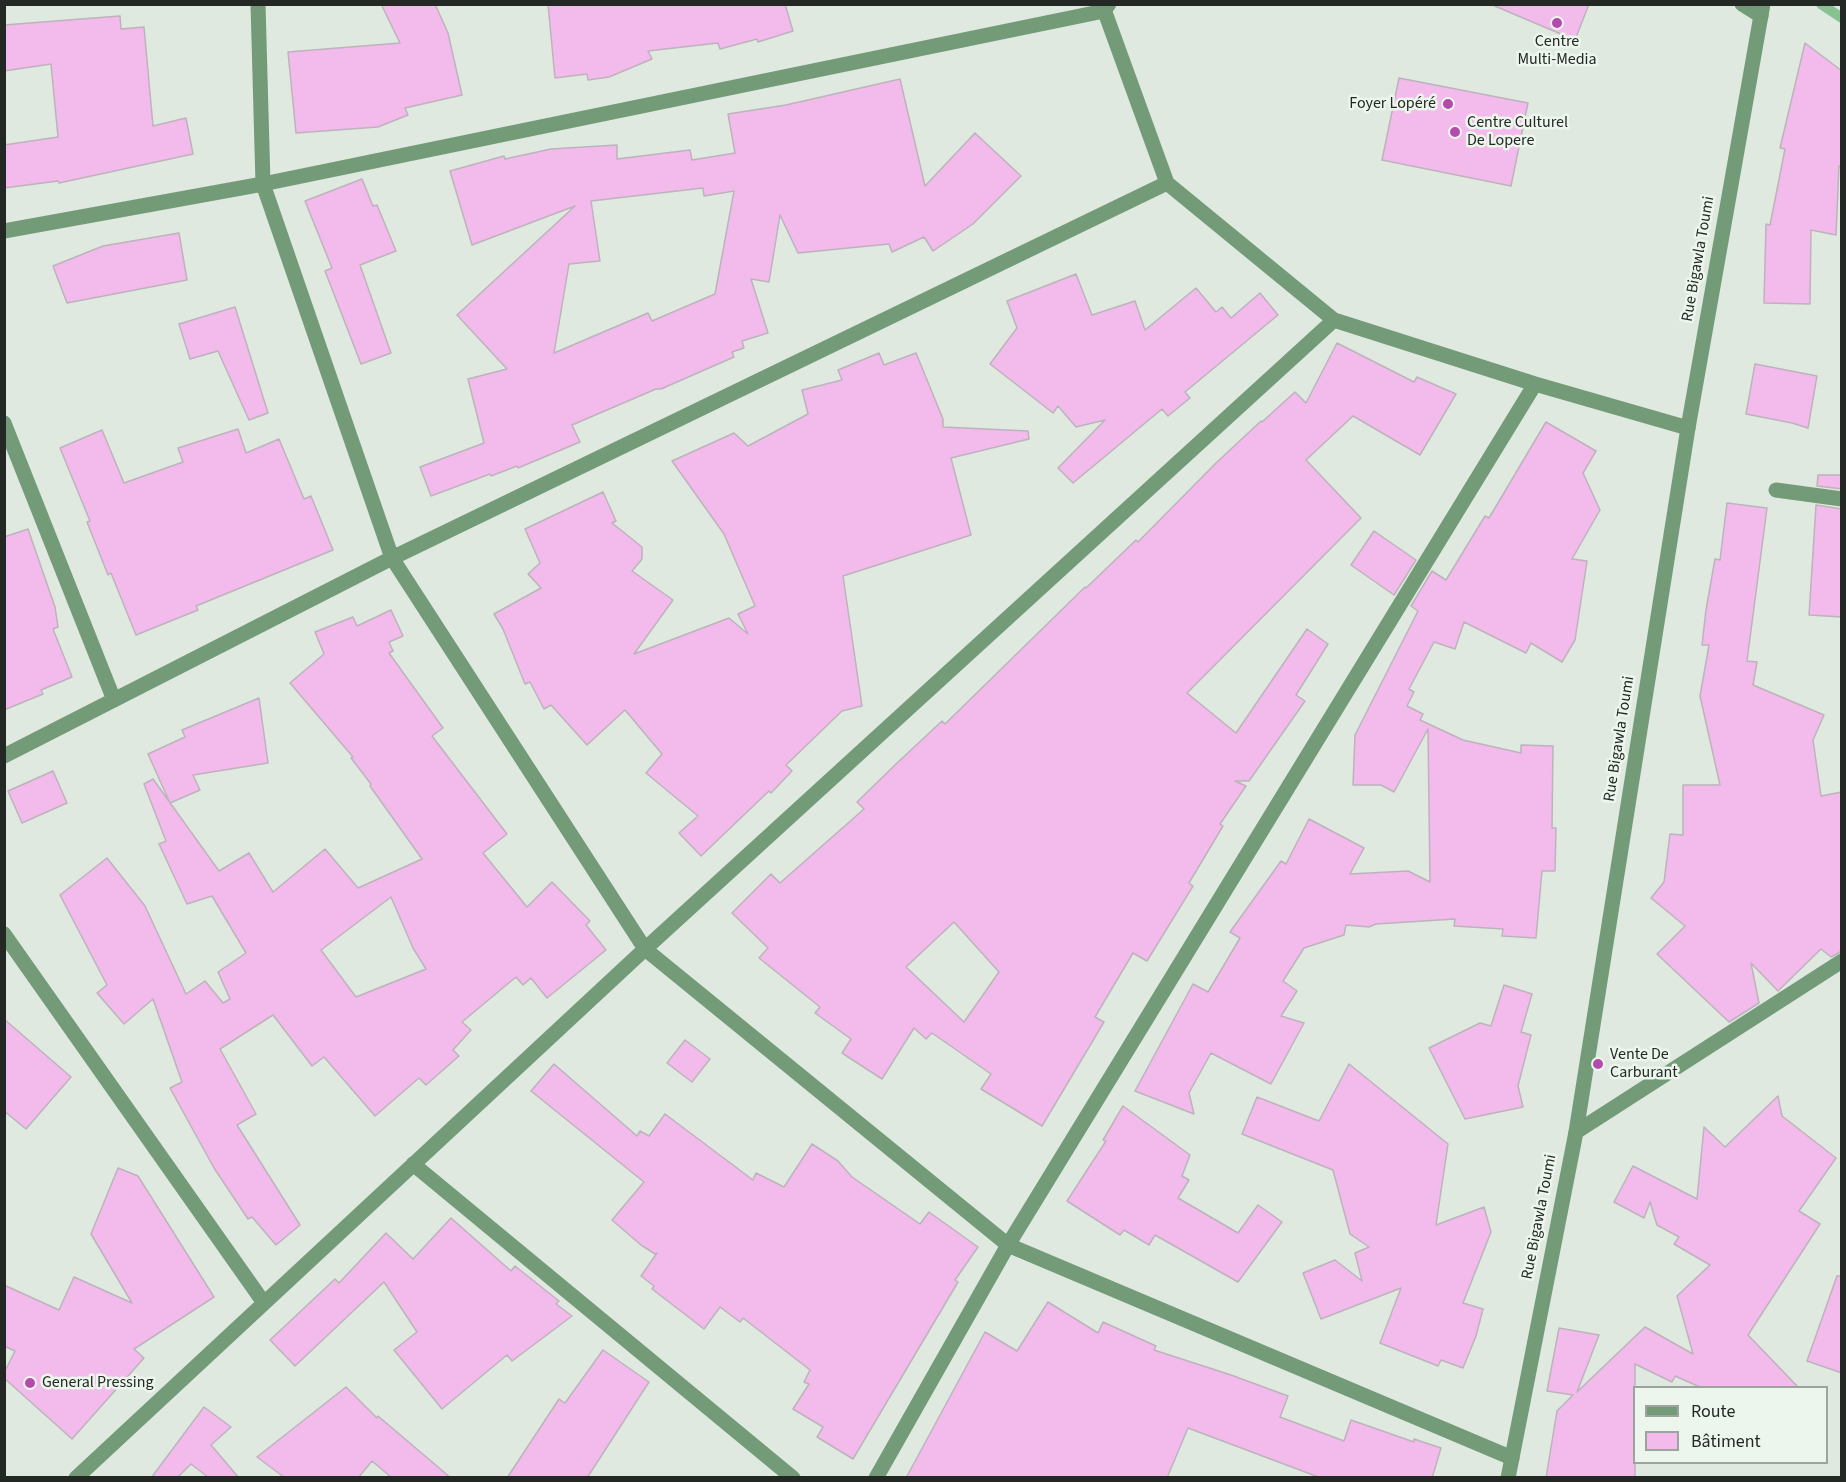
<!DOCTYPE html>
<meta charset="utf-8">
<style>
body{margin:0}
#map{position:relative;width:1846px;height:1482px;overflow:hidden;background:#dfe9e0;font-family:"Source Sans 3",sans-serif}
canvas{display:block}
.frame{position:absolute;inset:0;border:6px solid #242824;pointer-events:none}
.legend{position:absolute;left:1633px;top:1386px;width:195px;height:78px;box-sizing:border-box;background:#ecf6ed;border:2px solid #9ca49d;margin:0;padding:8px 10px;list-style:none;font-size:18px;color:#242824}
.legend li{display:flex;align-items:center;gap:12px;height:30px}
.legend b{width:30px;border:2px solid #9ca49d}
</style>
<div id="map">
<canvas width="1846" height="1482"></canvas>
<div class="frame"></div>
<ul class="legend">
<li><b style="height:8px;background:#739b78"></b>Route</li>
<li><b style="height:16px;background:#f3baec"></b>Bâtiment</li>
</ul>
</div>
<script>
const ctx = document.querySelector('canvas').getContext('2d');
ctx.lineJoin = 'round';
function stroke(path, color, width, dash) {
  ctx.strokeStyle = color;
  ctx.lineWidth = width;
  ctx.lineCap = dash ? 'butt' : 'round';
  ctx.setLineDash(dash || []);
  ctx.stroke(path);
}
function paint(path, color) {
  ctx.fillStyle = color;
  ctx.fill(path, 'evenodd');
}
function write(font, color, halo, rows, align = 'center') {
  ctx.font = font + ' "Source Sans 3",sans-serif';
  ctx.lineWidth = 5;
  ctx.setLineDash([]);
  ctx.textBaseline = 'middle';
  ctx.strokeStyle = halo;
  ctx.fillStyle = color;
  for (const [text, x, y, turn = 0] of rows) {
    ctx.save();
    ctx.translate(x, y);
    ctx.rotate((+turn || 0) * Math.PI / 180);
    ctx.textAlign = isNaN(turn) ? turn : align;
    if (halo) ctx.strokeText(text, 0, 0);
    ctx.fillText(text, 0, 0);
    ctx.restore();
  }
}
const stream = new Path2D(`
 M1821,4L1842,18`);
const building = new Path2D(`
 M381,4H435L448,33L462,95L405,108L408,115L378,127L296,133L288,52L400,43Z
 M548,4H785L793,31L758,42L757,39L720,49L718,43L648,51L652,59L609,77L588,80L587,74L555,78Z
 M1490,4H1589L1575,40Z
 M120,16L121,29L144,27L153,126L186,118L193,154L59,183L58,181L4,188V145L58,137L51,64L4,71V25Z
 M1805,43L1842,71V167L1839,166L1836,235L1811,230L1810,304L1764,303L1766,224L1770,225L1785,149L1780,148Z
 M1399,78L1528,103L1511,186L1382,160Z
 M900,79L925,186L975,133L1021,176L973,224L933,251L924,237L892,252L889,244L798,253L780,215L769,282L751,279L768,333L742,341L744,348L732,352L734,357L661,389H656L572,425L580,442L518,468L517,466L491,476L490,474L431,496L420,467L484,443L468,379L507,369L457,315L575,206L472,245L450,171L504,156L505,159L551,149L617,145V159L690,150L692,160L735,153L728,114L786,105ZM703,188L704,196L734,191L715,294L652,321L648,313L554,353L569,264L600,261L591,201Z
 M362,179L373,206L377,205L396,251L360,265L391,353L361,364L325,271L332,268L305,201Z
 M179,233L187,280L67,303L53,266L103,246Z
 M1076,274L1092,315L1135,301L1145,330L1196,288L1216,312L1222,307L1231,318L1260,293L1278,315L1185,392L1190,398L1168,416L1162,409L1073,483L1058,468L1105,420L1076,427L1058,406L1053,413L990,364L1017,328L1007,301Z
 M235,307L268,413L249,420L218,351L190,359L179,324Z
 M1337,343L1414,382L1417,377L1456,394L1420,455L1353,416L1306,460L1361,518L1187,693L1236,733L1307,629L1328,644L1296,695L1305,701L1249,781H1235L1246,786L1220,824L1223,826L1189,883L1193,886L1147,961L1133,953L1095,1017L1104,1022L1042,1126L981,1089L991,1074L932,1033L926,1039L914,1028L882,1079L842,1053L851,1039L815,1013L820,1007L759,958L768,948L732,913L771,874L780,883L864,809L857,802L896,764L942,721L945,724L1085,587L1086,588L1136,540L1138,542L1216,463L1261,421L1262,422L1295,392L1306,403ZM954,922L999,972L964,1022L906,967Z
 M879,353L884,365L916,353L943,419V427L1028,431L1029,439L951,458L971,535L843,576L862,706L842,711L786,765L792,771L771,793L769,791L701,856L679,833L698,816L646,773L662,754L625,710L587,745L551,705L544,709L530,682L525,684L503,629L494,614L541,588L528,574L540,563L525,529L603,492L616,521L612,523L642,547V559L632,571L673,600L634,654L729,618L748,634L738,614L755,606L724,534L672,461L734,433L748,446L808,414L802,390L842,380L838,370Z
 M1755,364L1817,376L1808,428L1792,423L1746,414Z
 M1546,422L1596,451L1583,473L1600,510L1572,559L1587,561L1575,640L1562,662L1531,643L1526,653L1464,622L1455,649L1434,642L1409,689L1414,692L1407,706L1423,714L1420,720L1463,740L1521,753V745L1553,746L1552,828H1556L1555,871H1542L1536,938L1502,936L1503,929L1454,926L1455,919L1376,924L1369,927L1346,925L1344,935L1304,948L1283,981L1297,991L1281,1016L1304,1023L1271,1084L1211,1053L1189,1093L1194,1114L1135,1091L1193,984L1208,992L1240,938L1230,932L1281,861L1286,864L1309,819L1364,848L1350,874L1408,871L1430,882L1428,729L1394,792L1381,785H1353L1355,735L1418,611L1411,606L1432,571L1446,580L1485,516L1489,518Z
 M238,429L246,453L279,439L304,499L311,496L333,550L196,606L198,610L136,635L111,573L108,575L87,522L90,521L60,448L102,430L124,483L183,462L178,448Z
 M1818,475H1842V489L1817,486Z
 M1727,503L1767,508L1747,661L1757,662L1753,685L1824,715L1813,740L1821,796L1842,792V951L1831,957L1821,949L1778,991L1751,963L1759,1003L1729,1022L1657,954L1685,926L1651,898L1664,882L1670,834L1683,835V785H1720L1700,696L1709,645H1702L1706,610L1715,559L1720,560Z
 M1816,505L1842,509V617L1809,615Z
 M28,529L55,607L58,627L53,629L72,677L41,690L43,694L4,710V537Z
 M1374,531L1416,560L1394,595L1351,565Z
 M391,610L403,636L389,642L393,651L389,653L443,728L432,736L507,834L483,853L527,907L552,882L590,921L586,925L606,950L547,998L531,978L523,985L516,977L462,1022L471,1030L453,1050L459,1056L426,1085L419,1078L375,1116L324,1057L312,1066L273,1015L220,1049L256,1114L237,1125L300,1225L276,1245L252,1217L248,1219L214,1168L170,1088L182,1082L153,999L124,1024L97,993L107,985L60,895L107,858L145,906L186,994L205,981L223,1003L230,999L218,972L246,953L212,896L187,904L159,844L166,841L144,784L153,779L219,871L249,853L273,892L325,849L358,888L422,859L370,786L371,784L351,758L353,757L290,683L324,654L315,632L353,617L357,626ZM391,897L413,948L426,969L356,997L321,950Z
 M259,698L268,763L193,775L200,790L170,803L148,754L185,737L182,730Z
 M53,771L67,803L22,823L8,791Z
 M1504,985L1532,994L1521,1032L1531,1035L1518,1086L1523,1107L1465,1119L1429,1048L1480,1023L1491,1026Z
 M4,1019L71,1077L26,1129L4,1111Z
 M685,1040L710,1059L692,1082L667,1063Z
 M554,1064L637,1136L640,1131L649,1136L665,1114L753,1180L756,1173L784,1187L812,1144L838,1161L852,1177L920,1224L929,1212L978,1247L955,1280L958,1282L853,1459L817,1437L823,1427L793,1409L809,1384L804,1382L810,1370L743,1318L740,1322L720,1307L704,1329L652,1289L654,1286L641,1276L657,1253L655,1254L641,1245L612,1220L644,1182L531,1091Z
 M1349,1064L1448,1144L1436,1225L1484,1207L1491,1232L1463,1303L1483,1309L1476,1336L1463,1368L1441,1360L1438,1366L1380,1343L1401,1288L1321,1319L1303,1273L1335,1260L1362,1281L1355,1253L1369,1247L1350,1234L1333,1170L1242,1134L1257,1097L1319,1121Z
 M1778,1096L1782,1116L1836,1158L1799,1211L1820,1224L1748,1335L1799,1388H1702L1675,1376L1672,1382L1635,1364V1478H1546L1557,1411L1573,1395L1547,1391L1559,1328L1599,1335L1577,1392L1645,1327L1693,1354L1677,1296L1710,1265L1674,1244L1679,1237L1657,1225L1650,1202L1644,1218L1614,1202L1633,1166L1697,1199L1704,1127L1725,1147Z
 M1123,1106L1190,1155L1182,1176L1189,1180L1178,1198L1238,1233L1258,1205L1282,1222L1238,1282L1155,1235L1149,1245L1124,1230L1120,1235L1067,1201L1106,1141L1103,1140Z
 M118,1168L138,1176L214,1297L134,1349L144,1358L72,1439L4,1378V1373L15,1351L4,1346V1285L59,1310L74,1277L132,1303L91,1234Z
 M451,1218L511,1271L515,1266L559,1301L556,1304L572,1316L512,1361L507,1355L442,1409L394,1350L417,1332L384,1282L295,1366L270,1340L335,1279L339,1283L386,1233L413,1259Z
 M1837,1276H1842V1373L1807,1361Z
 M1048,1302L1098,1333L1103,1322L1156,1346L1154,1350L1231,1375L1288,1396L1280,1417L1344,1441L1351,1420L1414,1442V1439L1441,1448L1432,1478H1321L1188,1428L1167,1478H906L985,1332L1017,1351Z
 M603,1350L649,1382L587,1478H507L559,1399L565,1403Z
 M346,1387L377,1418L378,1416L451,1478H392L372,1461L358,1478H285L257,1457Z
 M204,1407L231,1427L211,1445L239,1478H209L191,1464L177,1478H151Z`);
const minor = new Path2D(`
 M258,4L263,184L392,558L645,949L1008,1245L1512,1458
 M1102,4L1167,183L1334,320L1535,384L1688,428
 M1742,4L1761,16
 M4,231L263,184L1104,11L1109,4
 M4,423L114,700
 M1776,490L1842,499
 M4,756L392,558L1167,183
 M4,934L264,1303
 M1576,1132L1842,961
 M413,1164L793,1478
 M76,1478L645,949L1334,320
 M876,1478L1008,1245L1535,384`);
const tertiary = new Path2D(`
 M1508,1478L1576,1132L1688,428L1763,4`);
const markers = [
 [1557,23,6,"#b44aac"],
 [1448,104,6,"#b44aac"],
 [1455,132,6,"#b44aac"],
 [1598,1064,6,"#b44aac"],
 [30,1383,6,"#b44aac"]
];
const poiNames = [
 ["Centre",1557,42,"center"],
 ["Multi-Media",1557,60,"center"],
 ["Foyer Lopéré",1436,104,"right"],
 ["Centre Culturel",1467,123],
 ["De Lopere",1467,141],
 ["Vente De",1610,1055],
 ["Carburant",1610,1073],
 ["General Pressing",42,1383]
];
const streetNames = [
 ["Rue Bigawla Toumi",1699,259,-80],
 ["Rue Bigawla Toumi",1620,739,-81],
 ["Rue Bigawla Toumi",1540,1217,-79]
];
stroke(stream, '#89c291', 10);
paint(building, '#f3baec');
stroke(building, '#bdb3bc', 1.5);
stroke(minor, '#739b78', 15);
stroke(tertiary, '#739b78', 15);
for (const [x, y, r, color] of markers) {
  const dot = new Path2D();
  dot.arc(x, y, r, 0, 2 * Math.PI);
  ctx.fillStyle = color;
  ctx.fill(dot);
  stroke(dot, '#ecf6ed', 2);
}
write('16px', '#242824', '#ecf6ed', poiNames, 'left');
write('16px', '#242824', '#ecf6ed', streetNames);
</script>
